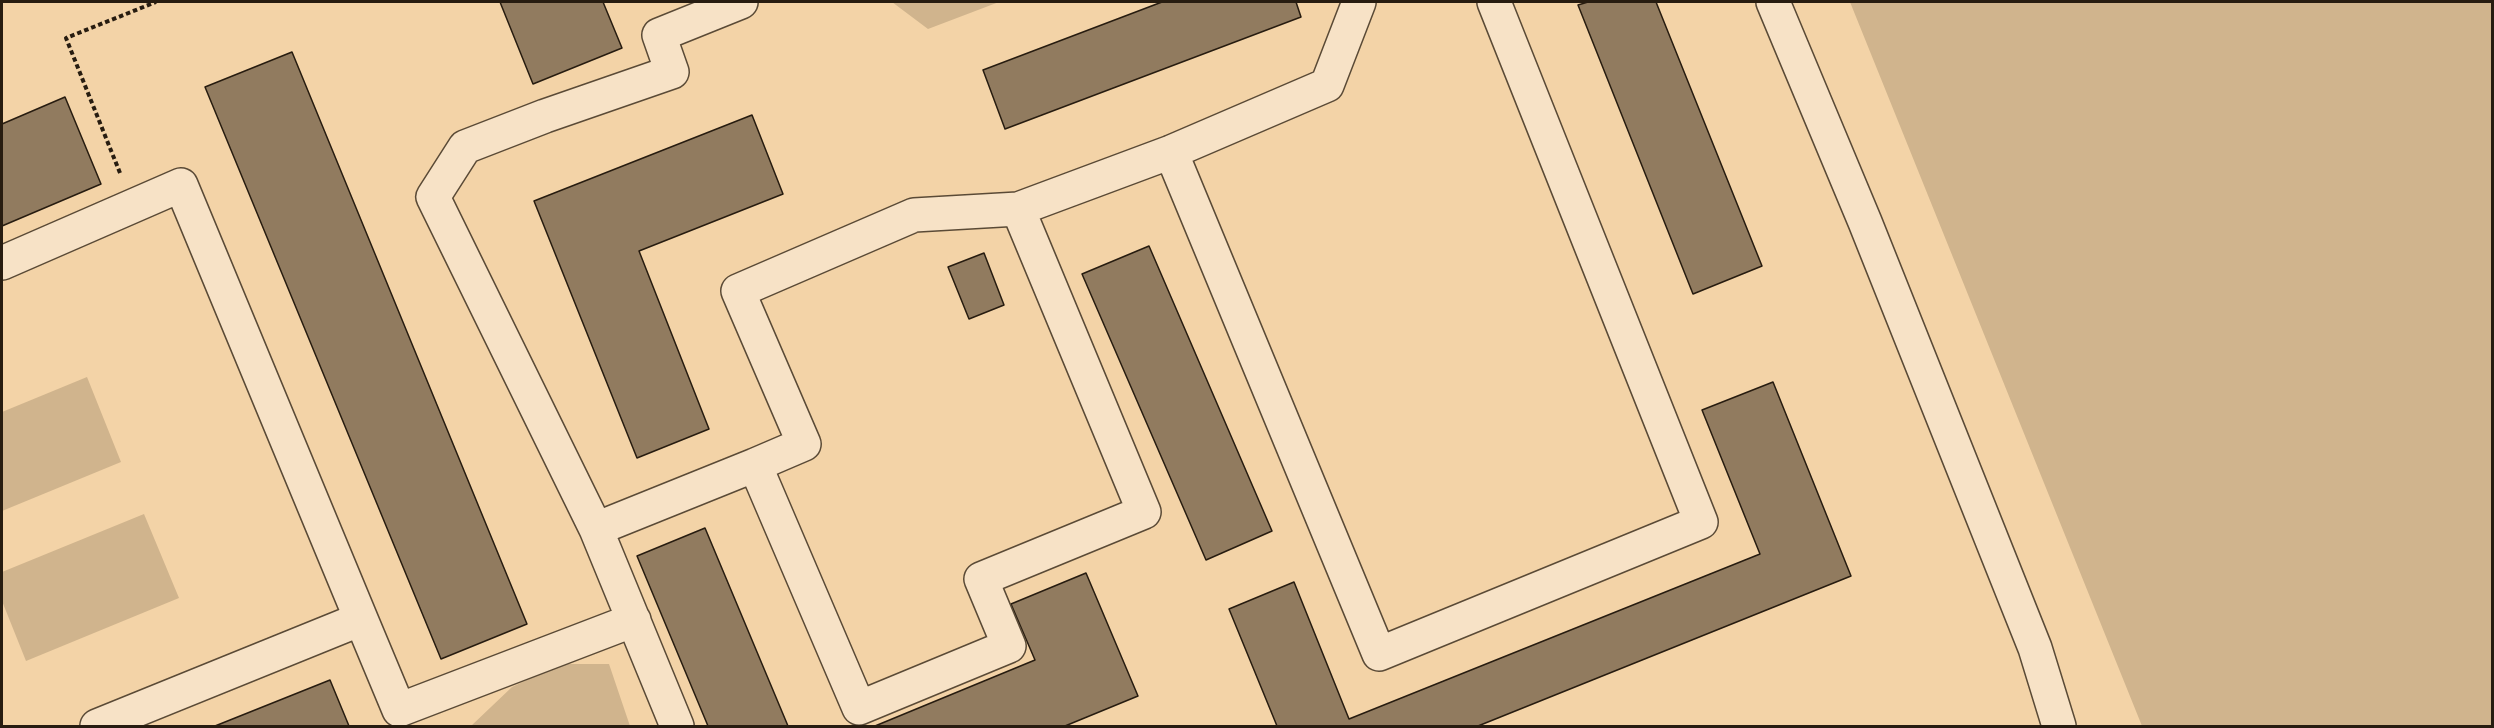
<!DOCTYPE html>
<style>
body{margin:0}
#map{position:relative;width:2494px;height:728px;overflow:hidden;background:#f3d3a7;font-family:"Old Standard TT",serif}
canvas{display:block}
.frame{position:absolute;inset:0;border:3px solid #271c10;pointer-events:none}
</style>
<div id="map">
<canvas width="2494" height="728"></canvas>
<div class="frame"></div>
</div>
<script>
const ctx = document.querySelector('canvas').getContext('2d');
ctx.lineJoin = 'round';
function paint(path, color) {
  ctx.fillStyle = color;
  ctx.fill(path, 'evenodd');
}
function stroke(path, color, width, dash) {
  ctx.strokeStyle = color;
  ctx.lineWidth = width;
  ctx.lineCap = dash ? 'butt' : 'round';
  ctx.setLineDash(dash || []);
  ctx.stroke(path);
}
const green = new Path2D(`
 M892,2H999L928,29Z
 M1850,2H2492V726H2142Z
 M87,377L121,462L2,511V412Z
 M144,514L179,598L26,661L2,601V572Z
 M561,664H609L630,726H471L512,687Z`);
const building = new Path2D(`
 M500,2H603L622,48L533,84Z
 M1162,2H1296L1301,17L1005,129L983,70Z
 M1588,2H1656L1762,266L1693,294L1578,5Z
 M292,52L527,624L441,659L205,87Z
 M65,97L101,184L2,226V124Z
 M752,115L783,194L639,251L709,429L637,458L534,201Z
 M1149,246L1272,531L1206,560L1082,274Z
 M984,253L1004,305L969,319L948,267Z
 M1773,382L1851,576L1478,726H1277L1229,609L1294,582L1349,719L1760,554L1702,410Z
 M705,528L788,726H708L637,556Z
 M1086,573L1138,696L1065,726H875L1035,660L1011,604Z
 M330,680L349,726H215Z`);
const path = new Path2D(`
 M120,173L66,38L156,2`);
const minor = new Path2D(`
 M1773,2L1865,222L2035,648L2059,726
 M1171,152L1379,654L1701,522L1494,2
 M1018,209L1144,512L981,579L1009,646L859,708L755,465L804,444L738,291L914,215L1018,209L1171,152L1327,85L1359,2
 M2,263L181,185L361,619
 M596,529L755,465
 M97,726L361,619L399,710L634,620
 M677,726L596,529L433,197L465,147L545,116L672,72L659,35L741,2`);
paint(green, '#d0b48d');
paint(building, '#917b5f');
stroke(building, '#271c10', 1.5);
stroke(minor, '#5a4a36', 36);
stroke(path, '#271c10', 4, [4.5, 3]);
stroke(minor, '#f7e2c6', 33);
</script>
